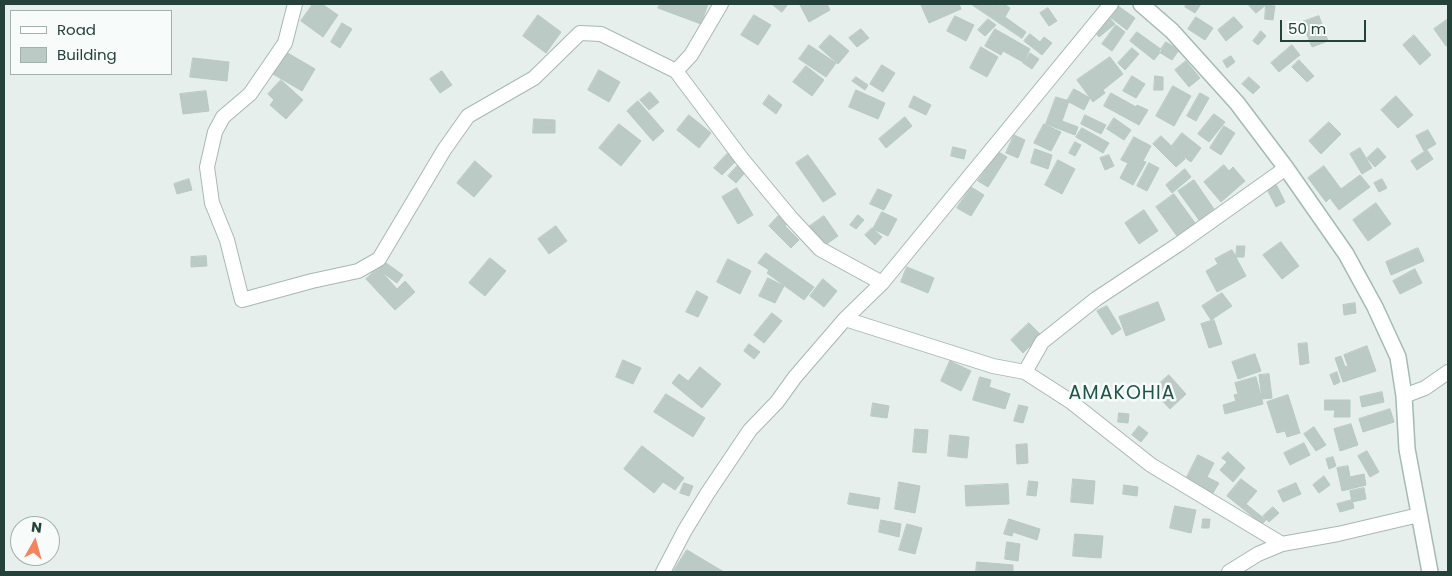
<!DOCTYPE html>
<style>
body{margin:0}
#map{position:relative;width:1452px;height:576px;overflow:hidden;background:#e6efeb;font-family:Poppins,sans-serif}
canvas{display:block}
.frame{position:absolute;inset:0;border:5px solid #24423a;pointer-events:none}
.legend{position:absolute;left:10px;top:10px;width:162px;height:65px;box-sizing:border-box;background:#f7fbf9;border:1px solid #a3b1ad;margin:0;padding:6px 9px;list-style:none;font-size:15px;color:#24423a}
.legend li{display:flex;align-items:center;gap:10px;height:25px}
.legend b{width:25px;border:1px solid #a3b1ad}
.north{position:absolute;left:10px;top:516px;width:50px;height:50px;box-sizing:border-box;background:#f7fbf9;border:1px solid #a3b1ad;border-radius:50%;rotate:7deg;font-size:14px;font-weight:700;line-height:20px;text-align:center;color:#24423a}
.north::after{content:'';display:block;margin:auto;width:18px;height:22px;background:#f4845f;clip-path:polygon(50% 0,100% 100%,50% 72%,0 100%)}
.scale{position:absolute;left:1280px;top:20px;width:86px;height:22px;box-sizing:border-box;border:2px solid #24423a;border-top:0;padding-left:6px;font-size:15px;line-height:18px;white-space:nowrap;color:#24423a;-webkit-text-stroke:4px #f7fbf9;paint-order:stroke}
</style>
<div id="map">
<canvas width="1452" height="576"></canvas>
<div class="frame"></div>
<ul class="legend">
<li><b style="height:6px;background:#fff"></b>Road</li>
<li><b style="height:14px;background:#bbcac4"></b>Building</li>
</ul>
<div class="north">N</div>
<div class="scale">50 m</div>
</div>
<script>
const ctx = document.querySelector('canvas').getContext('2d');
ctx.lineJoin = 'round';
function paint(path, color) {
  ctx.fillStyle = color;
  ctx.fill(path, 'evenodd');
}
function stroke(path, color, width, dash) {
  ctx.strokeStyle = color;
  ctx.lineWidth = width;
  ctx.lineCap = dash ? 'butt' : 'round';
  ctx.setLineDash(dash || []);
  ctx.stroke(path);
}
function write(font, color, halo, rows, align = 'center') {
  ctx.font = font + ' Poppins,sans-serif';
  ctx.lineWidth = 5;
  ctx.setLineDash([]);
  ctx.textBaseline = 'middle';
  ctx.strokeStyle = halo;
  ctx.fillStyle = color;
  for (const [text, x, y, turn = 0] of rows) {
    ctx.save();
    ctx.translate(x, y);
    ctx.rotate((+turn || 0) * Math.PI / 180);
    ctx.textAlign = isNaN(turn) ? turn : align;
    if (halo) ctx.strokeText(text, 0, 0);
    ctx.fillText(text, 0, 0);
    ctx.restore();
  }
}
const building = new Path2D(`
 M313,4H322L338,15L323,37L301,21Z
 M660,4H708L701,24L658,8Z
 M772,4H788L782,12Z
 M803,4H827L830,10L809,22L800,5Z
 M925,4H959L961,9L929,23L921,5Z
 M971,4H989L993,6L995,4H1004L1010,8L1005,17L1026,32L1022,38Z
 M1187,4H1201L1195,13L1185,7Z
 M1248,4H1267L1256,13Z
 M1266,5L1275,6L1273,20L1265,19Z
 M1118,6L1135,18L1127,30L1110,17Z
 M1048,8L1057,21L1049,26L1040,13Z
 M1106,14L1115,24L1099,37L1091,27Z
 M538,15L561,32L546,53L523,36Z
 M754,15L771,25L758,45L741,35Z
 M955,16L974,25L966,41L947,31Z
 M1319,16L1328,41L1312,47L1302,22Z
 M1196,17L1213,28L1205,40L1188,29Z
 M1234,17L1243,27L1226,41L1218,30Z
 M988,19L996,25L985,36L978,30Z
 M1448,19V45L1446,46L1434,29Z
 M342,23L352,29L340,48L331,42Z
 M1116,25L1125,32L1112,51L1102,44Z
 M861,29L869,38L857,47L849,38Z
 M995,29L1030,49L1023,62L1003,51L1001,55L985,46Z
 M1261,31L1266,36L1258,45L1253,41Z
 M1137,32L1162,50L1154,60L1130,41Z
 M1030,34L1040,42L1044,37L1052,43L1042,55L1024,41Z
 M830,35L849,51L838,64L819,47Z
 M1414,35L1431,55L1420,65L1403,45Z
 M1166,42L1179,50L1172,60L1159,52Z
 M809,45L836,63L826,77L799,59Z
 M1292,45L1300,55L1279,72L1271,63Z
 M981,47L998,57L987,77L970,68Z
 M1132,48L1139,54L1125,70L1118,63Z
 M286,52L315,69L302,91L273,74Z
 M1030,53L1039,59L1032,69L1023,63Z
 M1231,56L1235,62L1227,68L1223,61Z
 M1110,57L1123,74L1103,90L1105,93L1093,102L1077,80Z
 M193,58L229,62L227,81L190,77Z
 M1299,60L1314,76L1307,82L1292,67Z
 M1186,61L1200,78L1189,87L1175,70Z
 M882,65L895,73L883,92L870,84Z
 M806,66L824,80L812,96L793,82Z
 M599,70L620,82L609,102L588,90Z
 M442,71L452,85L440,93L430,79Z
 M1132,76L1145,84L1136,98L1123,91Z
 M1155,76L1163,77V90H1154Z
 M856,77L868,85L865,90L852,81Z
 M1249,77L1260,87L1253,94L1242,84Z
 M281,80L303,100L286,119L270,105L274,100L268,94Z
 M1173,86L1191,96L1174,126L1156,116Z
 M1074,89L1090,98L1084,110L1067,101Z
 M856,90L885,103L878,119L849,107Z
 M206,91L209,111L183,114L180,94Z
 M650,92L659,102L649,110L640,100Z
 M1111,93L1136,107L1137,105L1148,110L1139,125L1104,106Z
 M1200,93L1209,98L1196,121L1187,116Z
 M769,95L782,105L776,114L763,104Z
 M914,96L931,105L926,115L909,107Z
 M1396,96L1413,115L1398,128L1381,110Z
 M1056,97L1069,101L1062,121L1078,127L1075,135L1046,124Z
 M638,101L664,131L653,141L627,111Z
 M1214,114L1225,122L1209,142L1198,134Z
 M689,115L711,133L699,148L677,130Z
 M1085,115L1106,125L1101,134L1081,124Z
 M905,117L912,126L886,148L879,139Z
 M1114,118L1131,130L1124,140L1107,129Z
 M534,119L555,120V133H533Z
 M1329,122L1341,134L1321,154L1309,141Z
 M619,124L641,141L621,166L599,148Z
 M1044,124L1061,132L1051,151L1034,143Z
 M1224,126L1235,133L1221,155L1210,148Z
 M1082,128L1109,143L1103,153L1076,137Z
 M1428,130L1436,144L1424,151L1416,136Z
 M1182,133L1201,148L1191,162L1171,147Z
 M1014,135L1025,140L1018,158L1006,153Z
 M1161,136L1185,159L1176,167L1153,144Z
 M1134,137L1151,146L1143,161L1146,162L1133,185L1120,178L1128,163L1121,160Z
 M1075,142L1081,145L1075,156L1069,153Z
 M953,147L966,150L964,159L951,156Z
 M1360,148L1372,168L1362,174L1350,154Z
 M1378,148L1386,157L1375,167L1367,158Z
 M1035,149L1052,155L1048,169L1031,163Z
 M1427,150L1433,159L1417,170L1411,161Z
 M997,151L1007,157L988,187L978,181Z
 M728,153L736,161L722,175L714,168Z
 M808,155L836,194L823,202L796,163Z
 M1109,155L1114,166L1105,170L1100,158Z
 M1058,160L1075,169L1062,194L1045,185Z
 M475,161L492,176L474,197L457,183Z
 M740,163L748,169L736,183L728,176Z
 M1149,163L1159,168L1147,191L1137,186Z
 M1224,165L1229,171L1233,167L1245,181L1221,202L1204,182Z
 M1324,166L1341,189L1360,175L1370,187L1339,210L1330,198L1326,202L1308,178Z
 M1185,169L1191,177L1172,193L1166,185Z
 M189,179L192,190L177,194L174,184Z
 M1382,179L1387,188L1379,192L1374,183Z
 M1194,180L1214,209L1199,220L1178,191Z
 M1274,180L1285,202L1276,207L1265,185Z
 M971,187L984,195L971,216L957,208Z
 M737,188L753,215L738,224L722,197Z
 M878,189L892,195L884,210L870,204Z
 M1174,194L1195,223L1177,236L1156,207Z
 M1376,203L1391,224L1368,241L1353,220Z
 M1144,210L1158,231L1139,244L1125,223Z
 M782,212L790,220L785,226L799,240L791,248L769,226Z
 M882,212L897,219L888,236L873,229Z
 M858,215L864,220L856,229L850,225Z
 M824,216L838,236L821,248L807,228Z
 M556,226L567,241L549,254L538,239Z
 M872,228L882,237L875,245L865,235Z
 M1281,242L1299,266L1282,279L1263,255Z
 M1237,246H1245L1244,257H1236Z
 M1418,248L1424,261L1391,275L1386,262Z
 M1232,250L1246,276L1217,292L1206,271L1218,264L1215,259Z
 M766,253L814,287L804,300L767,273L769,270L758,263Z
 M206,256L207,266L191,267V257Z
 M379,258L403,275L397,283L373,266Z
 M490,258L506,271L485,296L469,283Z
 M728,259L751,271L740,294L717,282Z
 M907,267L934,278L928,293L901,282Z
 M378,268L397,289L405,281L415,292L395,310L366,279Z
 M1415,269L1422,283L1400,294L1393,281Z
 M768,278L784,286L775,303L759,296Z
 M823,279L837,291L824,307L810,296Z
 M697,291L708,297L698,317L686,312Z
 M1222,293L1232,306L1211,320L1202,306Z
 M1158,302L1165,320L1126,336L1119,317Z
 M1355,303L1356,313L1344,315L1343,305Z
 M1107,306L1121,329L1112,335L1097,311Z
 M772,313L782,321L764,343L754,335Z
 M1214,320L1222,344L1209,348L1201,324Z
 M1029,323L1041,335L1023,353L1011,340Z
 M1307,343L1309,363L1300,365L1298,344Z
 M749,344L760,352L754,359L744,351Z
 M1367,346L1376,371L1343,382L1335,358L1341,356L1345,367L1348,366L1344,355Z
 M1255,354L1261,371L1238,379L1232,362Z
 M623,360L641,368L633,384L616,377Z
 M950,361L971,371L961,391L941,381Z
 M700,367L721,384L702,408L672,383L679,374L688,381Z
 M1337,372L1340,382L1334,385L1330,375Z
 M1269,374L1272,398L1262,399L1259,375Z
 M1169,375L1186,394L1170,409L1152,390Z
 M980,377L991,380L989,387L1010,394L1005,409L973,400Z
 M1256,377L1263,404L1225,414L1223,405L1236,401L1234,395L1238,394L1235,383Z
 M1382,392L1384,402L1362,407L1360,397Z
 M666,394L705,418L693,437L654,412Z
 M1288,395L1300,433L1287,437L1285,431L1277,433L1267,402Z
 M1325,400H1350V417H1334L1335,410H1325Z
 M873,403L889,406L887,418L871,416Z
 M1019,405L1028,407L1023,423L1014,421Z
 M1390,409L1394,422L1363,432L1359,419Z
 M1119,413L1129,414L1128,423L1118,422Z
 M1351,424L1358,445L1340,451L1334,429Z
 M1139,426L1148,433L1141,442L1132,435Z
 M1314,427L1326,445L1316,451L1304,434Z
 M915,429L928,430L926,453L913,452Z
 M950,435L969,437L967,458L948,456Z
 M1304,443L1310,455L1290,465L1284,453Z
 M1027,444L1028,463L1017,464L1016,445Z
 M642,446L684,478L675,490L663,482L654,493L624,469Z
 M1367,451L1379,472L1370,477L1358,456Z
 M1228,452L1245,468L1233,482L1220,470L1227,462L1222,458Z
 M1198,455L1214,463L1207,477L1219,483L1213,493L1186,479Z
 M1333,457L1336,466L1329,469L1326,459Z
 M1348,466L1350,477L1364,474L1366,485L1342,491L1337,468Z
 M1324,476L1330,485L1319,493L1313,485Z
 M1073,479L1095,481L1093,504L1071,502Z
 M1241,479L1257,491L1246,504L1266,520L1262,524L1227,496Z
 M1029,481L1038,482L1036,496L1027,495Z
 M899,482L920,486L915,513L895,509Z
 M684,483L693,486L689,496L680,493Z
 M1296,483L1301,494L1283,502L1278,491Z
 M1008,484L1009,504L966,506L965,486Z
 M1124,485L1138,487L1137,496L1123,494Z
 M1364,488L1366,499L1352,502L1350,491Z
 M850,493L880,498L878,509L848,504Z
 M1352,500L1354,508L1340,512L1337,504Z
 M1175,506L1196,510L1191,533L1170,528Z
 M1273,507L1279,513L1269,522L1263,516Z
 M1009,519L1040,529L1037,540L1013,532L1012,536L1004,534Z
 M1203,519H1210L1209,528H1202Z
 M881,520L901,524L899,537L879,532Z
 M907,524L922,528L915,554L899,550Z
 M1075,534L1103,536L1101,558L1073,556Z
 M1007,542L1020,544L1018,561L1005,559Z
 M687,550L724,572H673Z
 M977,562L1013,565V572H976Z`);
const street = new Path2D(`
 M295,4L285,43L250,94L223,117L215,132L207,167L212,203L227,240L242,300L312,281L358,271L379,259L444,150L468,116L534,78L580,33L601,34L676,71L742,159L791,218L820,249L882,283
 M676,71L691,55L721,4
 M845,319L993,366L1025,372L1070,401L1151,465L1282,544
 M1025,372L1042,342L1096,299L1179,244L1286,168
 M1404,396L1425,388L1448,372
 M663,572L685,530L707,494L750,430L777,402L795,377L845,319L882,283L1111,4
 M1229,572L1258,554L1282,544L1338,534L1419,515`);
const secondary = new Path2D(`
 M1141,4L1172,31L1237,103L1286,168L1346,254L1375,307L1398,357L1404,396L1407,449L1430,572`);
const quarterNames = [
 ["AMAKOHIA",1122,394]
];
paint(building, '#bbcac4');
stroke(building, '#b8c9c2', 1);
stroke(street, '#a8b8b2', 16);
stroke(secondary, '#a4bbb3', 18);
stroke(street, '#fff', 14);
stroke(secondary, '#fff', 15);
ctx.letterSpacing = '1px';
write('19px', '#1f5548', '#f7fbf9', quarterNames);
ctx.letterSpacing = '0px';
</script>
